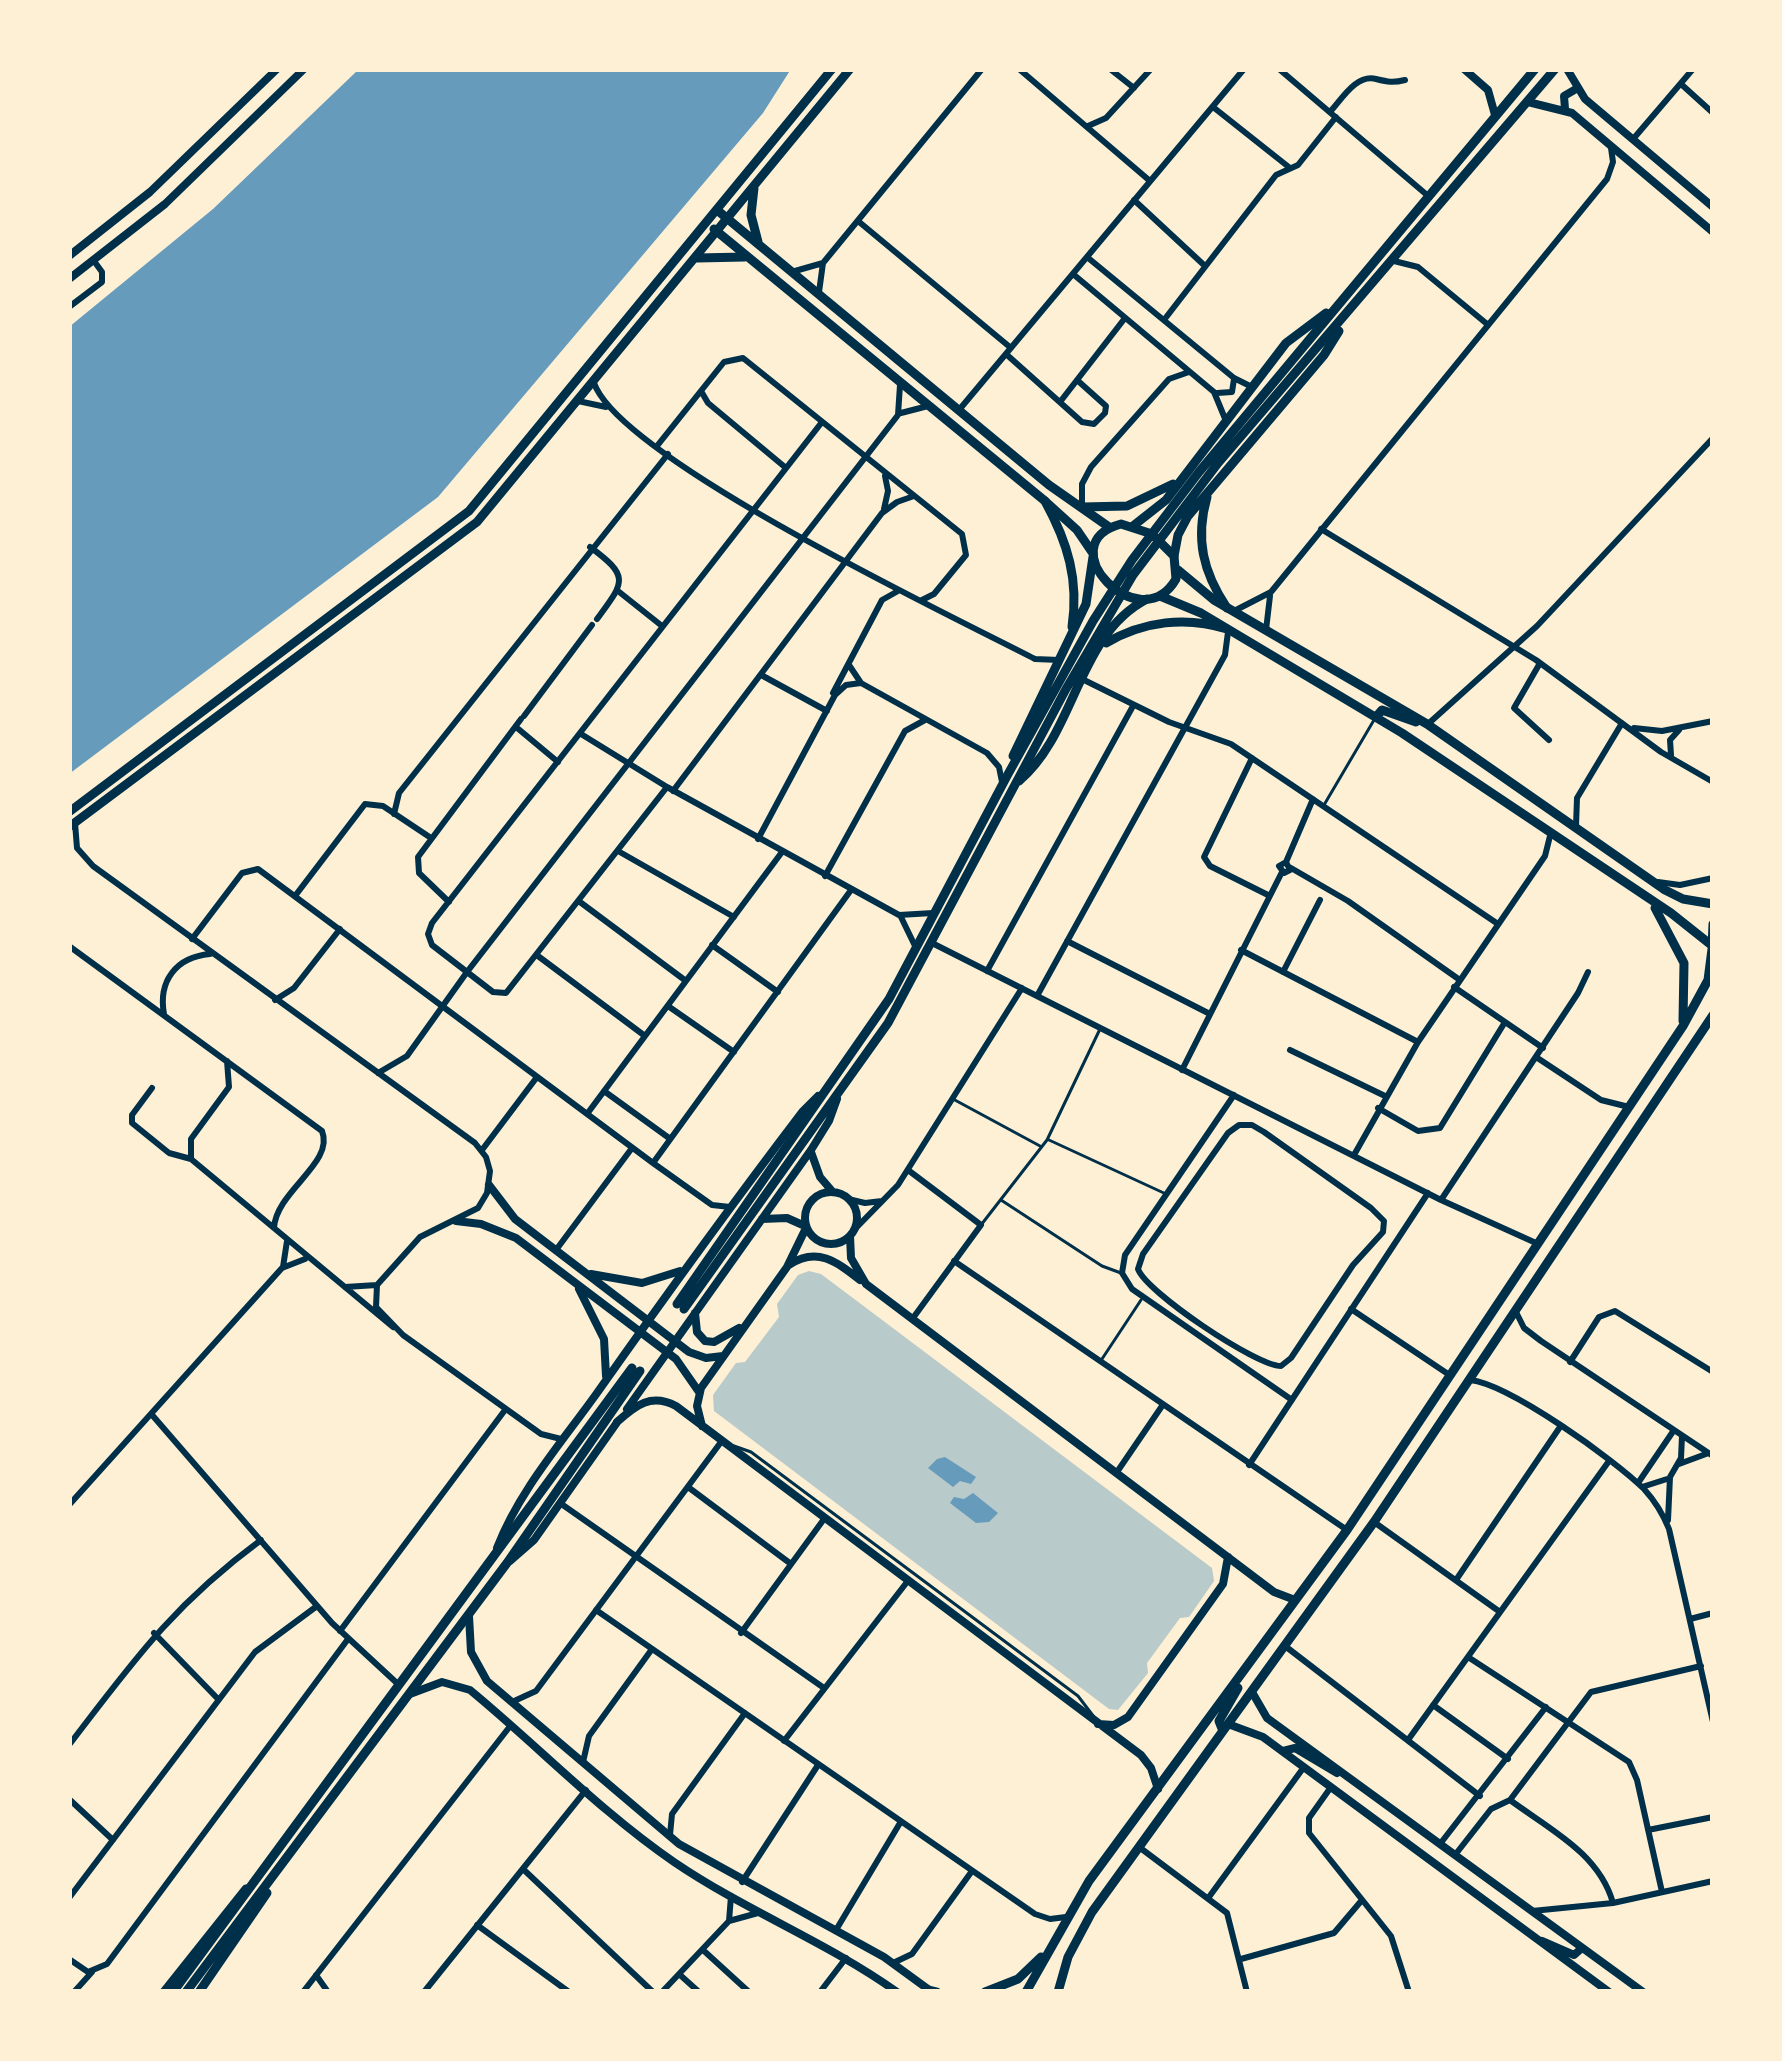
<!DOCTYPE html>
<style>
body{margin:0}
#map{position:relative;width:1782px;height:2061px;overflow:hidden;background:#fdf0d5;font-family:Raleway,sans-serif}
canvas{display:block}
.frame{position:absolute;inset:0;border:72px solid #fdf0d5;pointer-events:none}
</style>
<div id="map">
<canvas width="1782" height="2061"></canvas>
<div class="frame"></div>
</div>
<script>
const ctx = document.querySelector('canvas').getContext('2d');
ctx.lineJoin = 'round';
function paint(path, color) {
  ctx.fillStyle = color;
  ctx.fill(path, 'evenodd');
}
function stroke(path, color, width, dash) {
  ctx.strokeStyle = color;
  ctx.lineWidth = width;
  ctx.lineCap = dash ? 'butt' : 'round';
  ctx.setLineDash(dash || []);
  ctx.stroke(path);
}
const green = new Path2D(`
 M809,1271L821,1274L1212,1568L1214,1581L1189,1617L1180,1618L1147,1663L1148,1673L1118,1710L1109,1709L714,1411L713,1395L736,1363L745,1362L779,1317L777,1304L798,1275Z`);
const water = new Path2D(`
 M359,69H791L763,113L438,497L69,774V327L213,209Z
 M945,1457L976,1477L971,1484L960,1481L953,1487L928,1468L937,1459Z
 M973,1493L998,1513L989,1522L976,1523L950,1503L954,1497L964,1499Z`);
const service = new Path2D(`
 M1324,805L1374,720
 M953,1099L1040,1146
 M1049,1140L1166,1194
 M1001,1200L1102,1266L1121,1273
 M981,1225L1047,1140L1100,1029
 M1100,1362L1141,1300
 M734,1446L751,1452L1078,1696L1094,1717`);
const minor = new Path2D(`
 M1019,69L1150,181
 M1110,69L1134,88
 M1279,69L1427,195
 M1681,84L1713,113
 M1213,107L1290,168
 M1330,112C1342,99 1356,74 1376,79C1388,82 1393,83 1405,80
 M1088,126L1106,118L1151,69
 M1634,138L1693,69
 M1134,200L1205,266
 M858,221L1011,348
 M1087,257L1234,378L1252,387
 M1394,261L1418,267L1487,324
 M795,271L823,263
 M1073,274L1214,392L1226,421
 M819,292L823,263L982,69
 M69,307L102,282V272L94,261
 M1164,320L1276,175L1298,165L1336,117
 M1006,354L1082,422L1094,424L1105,413L1106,406L1077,380
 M594,383C621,459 952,616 1035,659L1059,660
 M701,391L708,403L786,468
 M1217,393L1232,392L1234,379
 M578,401L606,407
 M1060,402L1125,318
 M959,410L1244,69
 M901,413L928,406
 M657,446L724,362L743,358L962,534L966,555L934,594L922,600
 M1082,507V484L1091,467L1169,379L1189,372
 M884,509L888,491L885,476
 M1321,529L1536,660L1661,752L1713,782
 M590,547C631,577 624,582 597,619
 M618,591L662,626
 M1236,610L1271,592L1607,179L1613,162L1611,148
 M1266,630L1270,596
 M1540,663L1514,708L1549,740
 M849,665L861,683L987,753L999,767L1002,782
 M763,676L827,711
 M1082,679L1169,722L1231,744L1498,924
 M833,693L882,600L898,591
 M524,716L592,625
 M1428,724L1537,626L1713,438
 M516,727L558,762
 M1634,728L1662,731L1713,721
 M581,734L667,787L899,915L933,913
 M1671,755L1670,740L1679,730
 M1252,758L1204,857L1210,866L1268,895
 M667,787L506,993L493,992L432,945L428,934L432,923L822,422
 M673,791L882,513L897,502L914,496
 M394,814L399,793L668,454
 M75,823L77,848L93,866L475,1143L486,1157L490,1171L487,1193L478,1208L420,1237L377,1285L376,1307L404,1336
 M1576,826L1577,798L1622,723
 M758,839L835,695L846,685L861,683
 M618,851L734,917
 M1286,862L1313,799
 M1286,862L1290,870L1284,873L1279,866Z
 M1291,868L1348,901L1457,978
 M825,876L905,731L925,720
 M1658,882L1680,885L1713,878
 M295,896L365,804L383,806L431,838
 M449,902L419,873L418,857L521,719
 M580,902L686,981
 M901,917L916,948
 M192,939L242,873L258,869L653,1163L712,1205L730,1207
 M1067,941L1208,1013
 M932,943L1441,1200L1536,1243
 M712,945L778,992
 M69,946L322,1131C335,1163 276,1191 274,1228
 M1241,950L1418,1042
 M538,956L645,1036
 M987,971L1133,706
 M1283,972L1320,900
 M1454,987L1543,1048
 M1037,996L1225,655L1228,632
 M275,1000L294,988L340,929
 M668,1006L734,1052
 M164,1014C158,981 176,957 210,954
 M1290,1050L1385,1096
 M1536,1057L1601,1100L1629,1107
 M227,1061L229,1087L191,1139V1159L393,1327
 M1182,1070L1282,872
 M378,1073L407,1056L467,972L898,415L900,385
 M152,1088L132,1115V1123L169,1153L191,1159
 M604,1091L669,1138
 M1234,1095L1125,1255L1122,1273L1132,1289L1292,1400
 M1378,1108L1418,1131L1440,1128L1505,1022
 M587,1114L782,852
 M1239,1125H1252L1264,1132L1371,1208L1384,1221L1383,1232L1353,1265L1291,1358L1281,1366C1256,1366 1146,1292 1138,1269L1143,1254L1228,1133Z
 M482,1150L537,1077
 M1354,1155L1418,1042L1545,856L1551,832
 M653,1163L851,890
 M908,1170L981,1225L913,1318
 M848,1199L865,1203L882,1201
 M1441,1200L1578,993L1588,972
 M855,1229L898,1185L1022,988
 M556,1250L632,1148
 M954,1261L1347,1530
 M283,1267L287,1241
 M345,1287L377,1285
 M1351,1309L1451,1376
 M1515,1310L1524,1328L1541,1341L1713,1456
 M403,1335L541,1434L561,1439
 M1570,1362L1599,1317L1615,1311L1713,1372
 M1470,1380C1509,1384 1615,1460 1644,1489C1655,1501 1663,1514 1669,1529L1713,1722
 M153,1416L332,1623L399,1685
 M1679,1464L1706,1454
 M1249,1465L1428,1193
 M1117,1472L1162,1406
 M1638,1483L1674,1430
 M688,1487L791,1564
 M1642,1487L1667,1479
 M560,1503L824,1688
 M69,1505L282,1268L305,1259
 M1668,1520L1670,1477L1681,1458L1682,1436
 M1374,1522L1500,1612
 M1456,1580L1560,1427
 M596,1610L1035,1914L1050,1919L1066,1917
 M1690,1619L1713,1613
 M340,1631L505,1410
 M154,1633L218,1699
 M741,1633L824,1519
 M1285,1646L1480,1796
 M1468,1657L1629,1762L1637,1780L1662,1892
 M512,1702L536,1691L721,1442
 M1433,1705L1508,1759
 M1408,1740L1609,1461
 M784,1741L907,1582
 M69,1745C134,1660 173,1605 261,1540
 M583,1762L589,1736L652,1649
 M1331,1787L1309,1818V1833L1391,1936L1409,1992
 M69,1799L113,1840
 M1510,1800C1549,1829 1599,1853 1613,1903
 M1648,1830L1713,1817
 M670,1835L672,1814L745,1713
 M1440,1844L1546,1707
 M1139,1847L1227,1913L1247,1992
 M1455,1855L1491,1809L1510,1800L1591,1692L1701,1666
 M523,1869L653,1992
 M742,1882L818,1765
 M1209,1897L1304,1767
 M69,1898L255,1652L317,1606
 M1532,1911L1613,1903L1713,1881
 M729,1921L731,1896
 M477,1925L569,1992
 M836,1930L900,1823
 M703,1950L749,1992
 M69,1959L88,1972L107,1964L348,1639
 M1241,1959L1334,1933L1362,1900
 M893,1963L912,1954L972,1871
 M679,1974L699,1992
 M316,1975L328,1992
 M74,1992L92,1972
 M303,1992L511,1725
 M424,1992L586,1790
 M662,1992L729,1921L758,1913
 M820,1992L846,1958`);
const tertiary = new Path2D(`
 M1464,69L1488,90L1495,115
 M1567,69L1585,99L1713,207
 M1528,102L1572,113L1713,232
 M1565,109L1564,96L1576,89
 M69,256L150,192L277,69
 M69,279L165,204L304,69
 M811,1152L820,1177L832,1191
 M489,1185L515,1219L689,1352L706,1358L723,1356
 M805 1218a26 26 0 1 1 52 0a26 26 0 1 1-52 0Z
 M762,1219L787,1218L805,1226
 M456,1221L481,1224L516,1238L676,1359L699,1392
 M850,1236L851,1258L866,1284L1274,1592L1295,1600
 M789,1265C817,1246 837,1262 860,1280
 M591,1274L642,1283L680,1271
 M579,1289L604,1339L606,1376
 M695,1313L697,1332L705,1341L714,1342L739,1328
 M627,1409L811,1150L829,1121L837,1099
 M617,1422C636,1405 651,1393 676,1406L1141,1755L1151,1768L1158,1789
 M702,1426L697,1406L701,1388L787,1267L806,1228
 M497,1548C519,1491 562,1442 597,1393C664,1298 732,1204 803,1111L818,1096
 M510,1561L534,1540L618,1421
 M469,1616L471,1652L487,1681L679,1844L884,1957L932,1992
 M1252,1692L1267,1718L1643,1992
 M410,1694L442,1682L470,1690C538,1746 601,1812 674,1862C746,1911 827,1942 897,1992
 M1098,1724L1114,1725L1128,1717L1223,1584L1228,1557
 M1228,1724L1263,1737L1609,1992
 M1283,1751L1295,1748L1337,1773
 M1542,1941L1574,1955L1582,1948`);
const secondary = new Path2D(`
 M754,188L751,215L758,242
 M717,210L1049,485L1109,527
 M714,229L1045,501L1077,530L1092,552
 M697,258L745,257
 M1121,524L1152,534L1174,556L1176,579C1140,641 1047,544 1121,524Z
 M1178,570L1214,600L1427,724L1665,890L1683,899L1713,904
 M1160,596L1201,613L1402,733L1671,913L1710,944
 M1376,717L1382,710L1416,722
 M69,812L469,511L832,69
 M69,827L477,522L850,69
 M1655,908L1684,963L1683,1021
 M1712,948L1713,924
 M1223,1731L1219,1721L1238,1688
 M929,1990L937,1992
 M164,1992L246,1889
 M985,1992L1018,1979L1041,1957
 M1026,1992L1089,1881L1347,1530L1683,1026L1708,980L1712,949
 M1058,1992L1068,1957L1092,1912L1374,1522L1713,1015`);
const primary = new Path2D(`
 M1207,497C1195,539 1203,572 1227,608
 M1045,501C1068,543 1079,580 1072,627
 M1082,507L1127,506L1173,484
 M1133,526L1166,500L1286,343L1326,313
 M1174,556L1178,535L1188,516L1324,355L1339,331
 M1106,643C1144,621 1186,616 1227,629
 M1013,756L1086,604L1093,557
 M1019,781C1076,733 1077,635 1147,599
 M677,1304L889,999L1007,776L1093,621L1132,560L1199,472L1535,69
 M684,1309L888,1023L1066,689L1133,575L1218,463L1555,69
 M173,1992L632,1368
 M186,1992L507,1563L640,1371
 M199,1992L267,1893`);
paint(green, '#b9caca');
paint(water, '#669bbc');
stroke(service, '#003049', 3);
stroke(minor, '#003049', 6);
stroke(tertiary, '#003049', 8);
stroke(secondary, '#003049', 9);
stroke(primary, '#003049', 9);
</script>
